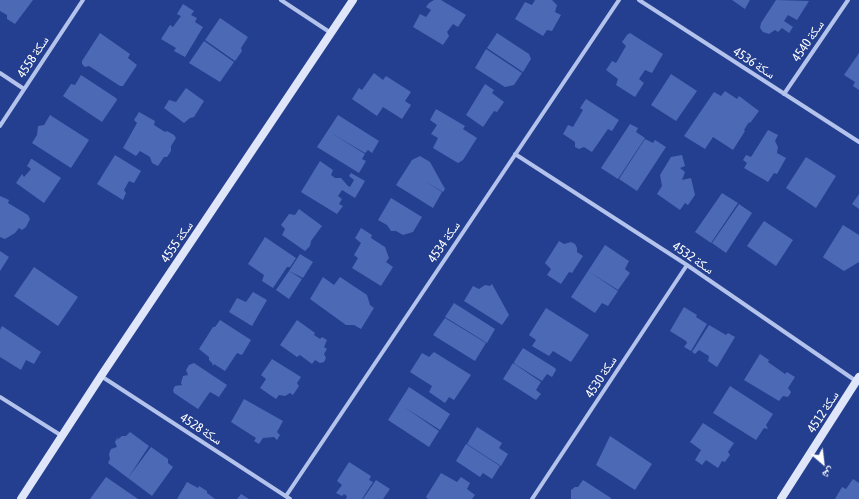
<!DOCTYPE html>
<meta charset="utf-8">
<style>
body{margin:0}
#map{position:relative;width:859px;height:499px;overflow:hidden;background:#243f8f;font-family:"Asap Condensed","Noto Naskh Arabic",sans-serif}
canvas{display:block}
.north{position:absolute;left:803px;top:443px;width:40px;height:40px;-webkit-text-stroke:3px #243f8f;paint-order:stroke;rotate:152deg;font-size:11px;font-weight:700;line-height:16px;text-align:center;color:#fff}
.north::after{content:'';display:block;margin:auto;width:14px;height:18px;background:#fff;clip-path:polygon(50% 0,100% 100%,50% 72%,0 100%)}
</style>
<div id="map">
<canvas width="859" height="499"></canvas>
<div class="north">ش</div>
</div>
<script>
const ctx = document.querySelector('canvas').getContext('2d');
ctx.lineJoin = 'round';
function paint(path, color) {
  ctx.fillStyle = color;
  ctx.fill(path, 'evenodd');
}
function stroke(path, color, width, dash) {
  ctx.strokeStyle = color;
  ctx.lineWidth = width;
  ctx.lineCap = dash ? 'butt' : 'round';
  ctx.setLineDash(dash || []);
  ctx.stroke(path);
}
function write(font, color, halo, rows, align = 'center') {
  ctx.font = font + ' "Asap Condensed","Noto Naskh Arabic",sans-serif';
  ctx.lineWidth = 3;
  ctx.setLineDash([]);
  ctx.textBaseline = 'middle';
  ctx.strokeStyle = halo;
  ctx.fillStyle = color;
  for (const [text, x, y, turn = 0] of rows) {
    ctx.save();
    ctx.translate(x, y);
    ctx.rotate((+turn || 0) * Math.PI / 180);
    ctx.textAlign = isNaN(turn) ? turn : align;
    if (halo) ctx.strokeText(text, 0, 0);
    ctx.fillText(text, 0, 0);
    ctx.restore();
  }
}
const building = new Path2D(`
 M0,0H33L15,24L7,19V15L0,11Z
 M434,0H441L466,15L458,27L453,24L447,32L449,36L443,45L413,27L420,14L426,17L431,10L426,7L429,3Z
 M535,0H552L557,5L555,12L561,15L552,31L547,30L543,36L515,19L525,2L532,5Z
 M732,0H750L745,9Z
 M776,0L809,1L797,20L788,15L784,21L793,27L789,33L782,28L778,32L775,30L769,34L763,32L760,28L761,23Z
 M183,4L194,11L191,15L197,18L195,22L203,27L185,57L174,51L176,48L161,39L170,25L173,27L181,16L177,14Z
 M220,18L248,37L241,48L242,51L235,61L205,40Z
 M100,33L130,54L128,58L137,65L123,86H120L89,66L85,67L82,64V61Z
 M497,33L529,54L531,59L523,72L487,48Z
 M630,33L663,54L652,73L645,70L639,79L644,83L635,97L616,85L618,79L606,70L612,61L616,63L626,46L622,42L627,35Z
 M204,41L234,62L220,82L189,63Z
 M486,49L522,73L514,85L505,87L475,68Z
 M859,53V90L853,86L855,82L844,75Z
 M374,73L383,80L386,76L411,92L405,101L411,105L402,119L383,107L377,116L352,99L359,88L362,90Z
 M671,74L697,91L676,121L651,105Z
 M81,75L116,98L117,100L102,122L63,96L71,84L75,85Z
 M485,84L494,90L492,93L504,102L497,112L494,111L483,127L466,115Z
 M186,88L204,101L194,117L190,118L184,123L164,108L169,100L176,102Z
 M725,91L737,99L739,96L759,111L750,123L749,122L744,130L745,131L733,150L713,137L705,149L684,136L714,92L721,96Z
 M586,99L619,120L612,131L608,129L592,152L584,147L579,149L575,147V142L563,134L568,125L573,127L583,110L580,108Z
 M436,109L465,126L463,129L477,138L463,160L458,163L433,148L438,138L431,134L437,125L430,120Z
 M139,112L155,121L154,125L165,132L167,131L174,135L176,138L171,146V151L167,157H164L158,166L152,163L150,157L140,151L136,156L123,148L137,123L134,120Z
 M50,115L89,140L71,168L32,143L37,135L38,126L44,125Z
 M338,115L379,141L372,153L368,150L365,153L331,133L365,154L362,159L366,161L359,173L317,147Z
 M630,124L638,128L636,132L645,138L618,179L601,168Z
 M768,130L778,135L775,141L778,147L777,153L786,158L777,174L774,173L768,182L744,168L747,163L743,160L746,155L751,157Z
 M645,139L653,143L655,140L666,147L637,191L619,179Z
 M115,155L141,171L134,183L129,181L124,190L126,193L123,200L97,184Z
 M682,155L685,166L680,168L685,172L682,180L691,178L695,195L688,205L685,203L680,210L657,194L662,186L660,175L671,157Z
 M420,156L430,162L445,189L443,192L425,181L442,192L433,208L396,185L412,160Z
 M806,157L836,176L816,208L786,188Z
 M31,159H32L61,178L44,203L16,183L22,174L24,177L31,169L27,166Z
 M320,161L333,170L331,175L335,178H341L348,186L350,187L354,180L349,176L351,173L365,181L355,198L342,190L338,196L342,199L339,204L343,206L337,214L301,192Z
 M722,193L738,203L711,243L695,232Z
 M859,194V209L852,204Z
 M0,196L9,200L8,203L28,215L30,219L26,227L22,230L19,228L15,233L5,239L0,237Z
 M391,198L422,217L413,232L403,235L396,231H391L387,225L378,220Z
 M739,204L752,213L726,253L712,243Z
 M299,209L322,226L311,241L310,246L305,251L282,235L285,229L281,225L289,214L295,215Z
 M764,221L793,240L776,266L747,246Z
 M843,225L859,235V262L844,271L824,258L823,257Z
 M361,228L372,235L371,238L385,247L389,258L386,262L393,267L381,286L352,268L358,258L354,255L361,243L355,238Z
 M265,237L296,258L290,267H287L273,288L262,281L264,275L248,264Z
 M559,241L564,244L571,242L575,244L577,248V252L583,256L572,273L569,272L561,284L547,275L551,269L545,263Z
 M605,245L629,261L625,269L630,273L618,290L588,271Z
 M0,251L9,257L0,271Z
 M300,254L313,262L303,278L289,271Z
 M34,267L78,297L58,326L14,296Z
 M289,271L302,279L289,299L276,290Z
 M588,271L618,291L608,306L602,303L595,313L571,297Z
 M323,277L334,285L340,277L367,295L370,305L374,308L361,329L354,325H346L310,299Z
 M492,284L509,315L502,325L464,301L473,286L479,289L485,285L490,286Z
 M253,292L267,300L252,326L229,312L237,298L246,302Z
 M454,303L495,329L487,343L445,317Z
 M684,307L697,315L696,317L707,324L691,351L684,347L687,343L686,341L670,331Z
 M546,308L589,335L571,362L553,351L549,356L532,346L536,340L529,335Z
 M445,318L486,343L475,361L433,335Z
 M220,320L251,340L242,355L237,353L225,371L214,364L213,366L212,363L209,360V357L199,349L213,327H215Z
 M297,320L315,333L314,335L320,339L322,337L327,340L324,347L327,349L324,354L326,358L324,362L320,363L315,360L312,364L300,355L297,357L280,345Z
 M709,325L726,335L728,333L735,337L717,367L708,361L709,356L699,350L695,354L692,352Z
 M2,326L41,352L34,364L26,360L21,370L0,357V330Z
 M523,348L555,368L556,370L552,377L547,374L542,381L515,364L514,362Z
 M434,352L471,375L454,400L449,397L445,403L429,392L432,386L410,372L422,353L429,357Z
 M760,354L769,360L768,362L785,374L787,372L795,377L788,388L791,392L790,394L788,397L783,396L779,401L744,380Z
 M272,359L301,377L297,383L299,386L293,395L290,393L285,396L279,395L276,399L260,388L266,379L261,375Z
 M194,363L227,385L219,397L210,392L198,409L174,393L173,390L175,386L182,385L181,383L183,376L188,375L186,370L189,365Z
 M513,363L541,382L536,390L541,394L536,400L503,379Z
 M730,386L773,414L766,425L768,429L764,428L756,440L713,413Z
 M409,387L450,414L440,430L404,407L439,431L429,447L388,420Z
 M244,399L283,421L277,432L280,435L277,440L274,437L263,438L259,444L254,441L256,438L231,422Z
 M703,423L734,443L728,452L730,455L725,462L722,461L718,468L706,460L702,465L695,460L701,450L690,442Z
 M477,427L502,443L499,448L508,454L501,466L467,444Z
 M130,432L149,446L128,478L108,463L110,459L109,454L111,449L117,447L115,442L118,436L117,440L122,436H126Z
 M610,436L652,464L635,490L596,465Z
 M466,444L500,466L492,479L483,473L480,477L456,461Z
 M151,447L168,459V463L173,467L152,496L128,478Z
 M349,462L371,476L369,480L373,482L362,499H346L347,496L344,494L342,496L336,493L342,485L337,481Z
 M441,473L457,482L461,477L470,483L467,489L475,495L472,499H428L426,497Z
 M106,477L138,499H90Z
 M853,479L859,483V499H835L842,487L846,489Z
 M376,480L390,489L383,499H363Z
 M583,480L611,498V499H571V490L575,487H578Z
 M187,482L198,488L199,486L207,491V493L215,499H177Z
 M241,494L249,499H237Z`);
const street = new Path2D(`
 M281,0L331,33
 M639,0L859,142
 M0,73L24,89
 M784,94L848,0
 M0,126L83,0
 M515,154L687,265L856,381
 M101,376L290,499
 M0,397L62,436
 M286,496L619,0
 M532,499L687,265`);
const secondary = new Path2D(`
 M21,499L101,376L353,0
 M781,499L859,377`);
const streetNames = [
 ["سكة 4540",808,41,-56],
 ["سكة 4558",33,57,-57],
 ["سكة 4536",754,63,33],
 ["سكة 4555",177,242,-56],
 ["سكة 4534",444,242,-56],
 ["سكة 4532",693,258,34],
 ["سكة 4530",601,377,-57],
 ["سكة 4512",823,412,-57],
 ["سكة 4528",201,429,33]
];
paint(building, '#4c69b6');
stroke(street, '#b4c3ec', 4);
stroke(secondary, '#e0e6f9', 8);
write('13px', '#fff', '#243f8f', streetNames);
</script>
